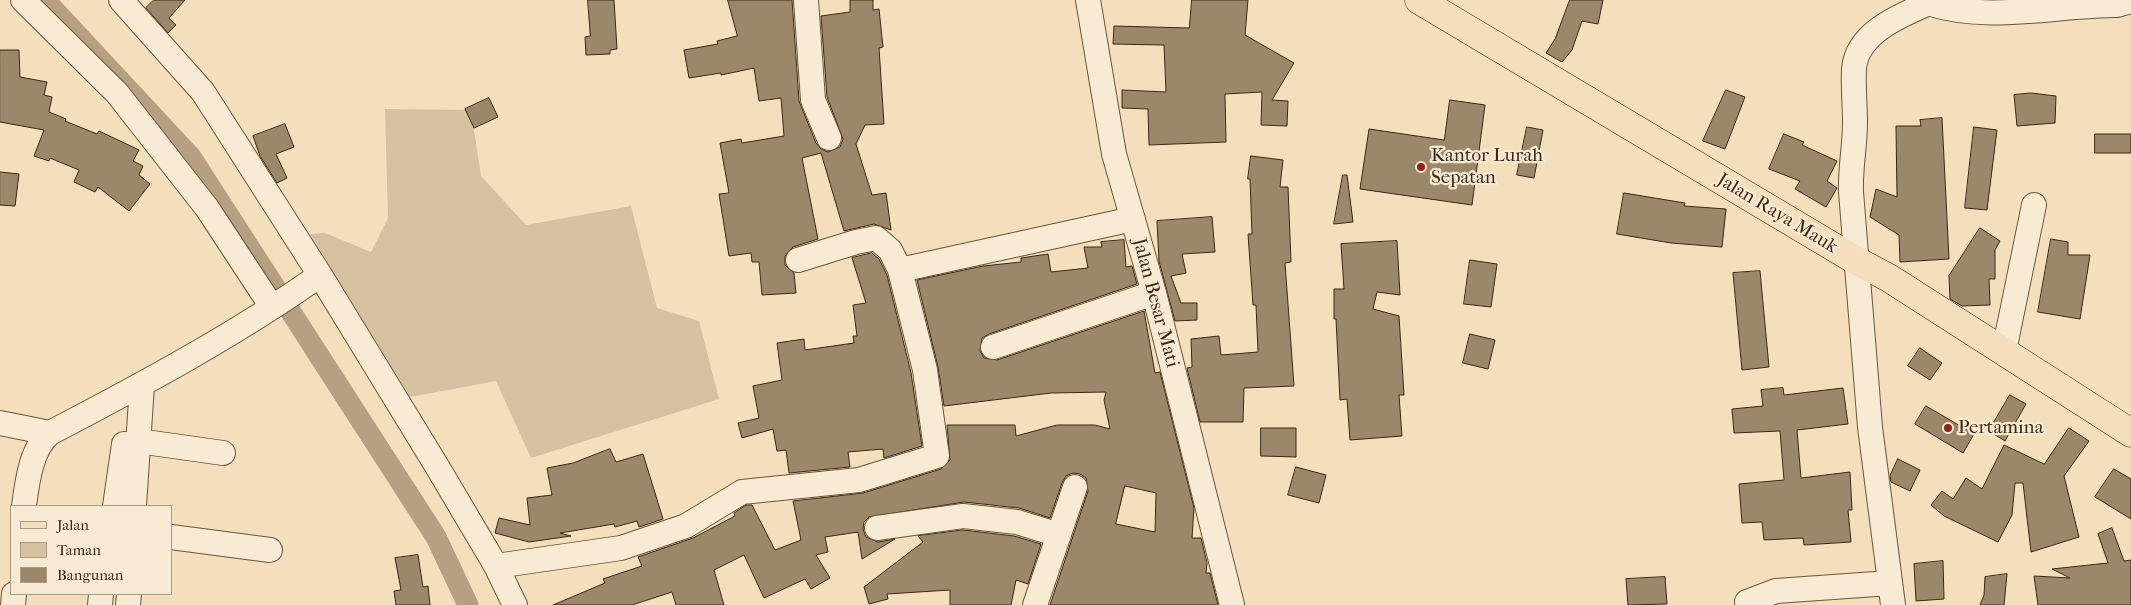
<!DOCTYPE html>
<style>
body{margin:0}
#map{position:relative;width:2131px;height:605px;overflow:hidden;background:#f4dfbc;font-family:"IM FELL French Canon",serif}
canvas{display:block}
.legend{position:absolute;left:10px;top:505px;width:162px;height:90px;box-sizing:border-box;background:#f8ead3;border:1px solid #ac9c85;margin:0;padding:6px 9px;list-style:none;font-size:15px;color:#3b2811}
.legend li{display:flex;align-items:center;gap:10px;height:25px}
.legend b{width:25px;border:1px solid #ac9c85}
</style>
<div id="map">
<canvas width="2131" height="605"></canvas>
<ul class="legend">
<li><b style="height:6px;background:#f4dfbc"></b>Jalan</li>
<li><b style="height:14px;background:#d5c09f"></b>Taman</li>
<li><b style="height:14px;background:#9b876a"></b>Bangunan</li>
</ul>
</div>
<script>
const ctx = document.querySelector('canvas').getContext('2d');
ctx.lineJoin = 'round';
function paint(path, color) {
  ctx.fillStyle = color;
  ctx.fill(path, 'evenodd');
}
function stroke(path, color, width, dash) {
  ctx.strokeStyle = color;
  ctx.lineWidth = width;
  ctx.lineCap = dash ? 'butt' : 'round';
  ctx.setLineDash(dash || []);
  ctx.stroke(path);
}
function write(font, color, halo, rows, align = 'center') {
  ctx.font = font + ' "IM FELL French Canon",serif';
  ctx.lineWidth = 4.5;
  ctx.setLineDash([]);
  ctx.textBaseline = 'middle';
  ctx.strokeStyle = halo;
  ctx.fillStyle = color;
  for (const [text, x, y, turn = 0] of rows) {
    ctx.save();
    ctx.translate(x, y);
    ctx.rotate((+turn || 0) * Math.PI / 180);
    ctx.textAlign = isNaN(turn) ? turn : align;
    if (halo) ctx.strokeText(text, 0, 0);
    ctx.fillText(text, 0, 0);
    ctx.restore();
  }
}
const green = new Path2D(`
 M385,109L471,110L481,176L526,225L631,206L657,308L699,321L719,399L531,458L496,381L410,397L310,234L325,233L371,252L388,218Z`);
const canal = new Path2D(`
 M45,0L191,157L436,537L468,605`);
const building = new Path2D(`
 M154,0H185L169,18L176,25L168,33L146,8Z
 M588,0H614L617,49L610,50V54L586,55L585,37L590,36Z
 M728,0H792L799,101L816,143L821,149L828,152L840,147L843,139L827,97L821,16L850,12V0H873V10L879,9L883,47L879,48L884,124L865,125L856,144L872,195L886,193L891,230L874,224L844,231L821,153L802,158L818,239L793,247L785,256V265L794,273L796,293L762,295L759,262H752L751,253L729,256L719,194L729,193L720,143L741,139L742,143L784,136L781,98L759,101L754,68L721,75V73L689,78L684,50L718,44L717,41L737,36Z
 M1192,0H1248L1245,35L1294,63L1272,100L1288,101L1287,126L1261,125L1262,92L1225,94L1226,142L1149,145L1148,109L1122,108V90L1166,92L1164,45L1113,44L1114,26L1189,28Z
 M1570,0H1603L1598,24L1582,21L1572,50L1562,62L1546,53L1555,39Z
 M0,50H19L20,77L47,82L44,95L52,97L49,112L66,119L65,121L97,134L99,131L139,150L133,161L143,166L139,175L150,184L129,211L98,187L95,192L74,182L79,170L50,158L49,161L34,156L44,130L0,122Z
 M1726,90L1745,97L1725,149L1703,141Z
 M2031,93L2056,96L2055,123L2017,126L2014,95Z
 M489,98L498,117L474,128L465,109Z
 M1450,100L1485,105L1472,205L1360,189L1369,129L1444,140Z
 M1942,118L1949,259L1900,262L1899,235L1870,217L1876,189L1897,197L1896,126H1921L1920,120Z
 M285,124L294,147L276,154L287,178L277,183L260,156L253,136Z
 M1527,127L1543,130L1534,178L1517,175Z
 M1974,127L1997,130L1987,210L1965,208Z
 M1784,134L1804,142L1802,145L1837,161L1827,181L1837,188L1826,207L1795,189L1800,181L1769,169Z
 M2095,134H2131V153H2095Z
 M1251,156L1283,160L1280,187H1288L1291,262L1285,263L1294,386L1244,388L1243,422H1200L1187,368L1192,367L1191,339L1219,336L1221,355L1258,352L1256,305H1253L1248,234H1252L1250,179H1248Z
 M0,172L19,174L15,206L0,205Z
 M1343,175H1347L1353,222L1334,224Z
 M1624,193L1685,203L1684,206L1726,209L1722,247L1671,243L1617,234Z
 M1212,217L1215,252L1182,254L1186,273L1171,276L1181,303H1197V320L1175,321L1159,261L1157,221Z
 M1980,228L2000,241L1995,250V279H1989L1990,305L1962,306L1950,299L1949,276Z
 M2051,239L2068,242V255H2090L2080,319L2038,312Z
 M1124,240L1126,267L1132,266L1137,284L989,334L982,338L980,351L984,358L997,360L1144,311L1155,373L1160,372L1194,508L1192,538H1201L1207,563L1206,573H1210L1218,605H1050L1088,491L1086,478L1080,474L1073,473L1066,476L1062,483L1050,518L1019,508L964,502L869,517L864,522L863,529L866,537L878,542L895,539L862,559L858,532L825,537L828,552L816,555L830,578L811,589L805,579L764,598L744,555L714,570L724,605H676L672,592L632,605H553L605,583L603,579L642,566L638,557L693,538L735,516L734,513L746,505H752L775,550L801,540L793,501L863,493L941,469L950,460L947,425H1015L1016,436L1057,425H1095L1110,429L1104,400L1106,392L1051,393L944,406L938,367L917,280L983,266L1021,262V258L1048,254L1051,272L1088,268L1084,247H1102L1101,242ZM1125,486L1156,493L1155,532L1116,524Z
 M1397,241L1400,295L1377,292L1373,309L1399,316L1404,395H1399L1402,436L1350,440L1347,399L1340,400L1336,319H1334V289H1344L1341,244Z
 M872,253L879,259L887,275L911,373L922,446L884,458L883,449L848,452L850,467L789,473L786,450L777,451L773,429L742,438L738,423L759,418L753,386L782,380L777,343L804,339L805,350L854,343L853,336H857L853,305L866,303L852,258Z
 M1470,260L1497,264L1491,307L1464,304Z
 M1760,271L1769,367L1742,370L1733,273Z
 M1470,334L1495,340L1488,369L1463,363Z
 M1920,348L1942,363L1930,380L1908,366Z
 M1783,388L1784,395L1843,388L1848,424L1797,430L1801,478L1850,472L1852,510H1848L1851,542L1804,545L1803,538L1764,540L1762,522L1742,523L1739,484L1784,480L1780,431L1734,433L1732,409L1763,406L1761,390Z
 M2010,395L2026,404L2005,441L1989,431Z
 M1926,406L1974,434L1963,453L1915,424Z
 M1261,428H1296V457L1261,456Z
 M2069,428L2089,441L2064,476L2079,537L2031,552L2023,483H2015L2012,515L1998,542L1944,516L1931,505L1942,491L1953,499L1966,478L1982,489L2004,445L2044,464Z
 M610,449L616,462L643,454L663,519L639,527L637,521L615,527L614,524L560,533L571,536L529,542L495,533L499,518L530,525L527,498L552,495L547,468L573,463Z
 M1898,459L1920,470L1910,491L1891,482L1890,476Z
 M1296,467L1326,475L1319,503L1288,495Z
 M2114,469L2131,479V519L2095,497Z
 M2112,528L2124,561L2131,560V605H2038L2034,576L2070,578L2052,569L2108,563L2098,534Z
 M963,530L1014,536L1041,544L1028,584L1016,580L1011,605H950V590L887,594L888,599L869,604L864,587L923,542L918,536Z
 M418,555L423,587L428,586L430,605H396L394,591L401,590L395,558Z
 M1943,561L1944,599L1916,601L1914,564Z
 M2007,574L2004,605H1980L1984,595L1985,577Z
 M1665,577L1667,604L1628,605L1626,579Z`);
const street = new Path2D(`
 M23,0L117,93L207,208L272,307
 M121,0L203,92L320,275L438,468L496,566L515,605
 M806,0L813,100L829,138
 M1088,0L1114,154L1154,293L1232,605
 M1928,3C1989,23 2055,5 2117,5L2131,1
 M900,270L1133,219
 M993,347L1154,293
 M2004,351L2034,205
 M0,423L50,433
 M138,441L223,453
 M24,506C27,483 31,448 50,433C140,386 237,334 320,275
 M115,506L124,444
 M134,506L142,385
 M877,528L963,516L1017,522L1059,535
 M171,537L270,550
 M496,566L621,548L686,526L742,492L859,480L937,456L925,370L900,270L890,250L876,238L856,242L798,260
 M1747,602L1776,591L1890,583
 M13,605L14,594
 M100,605L101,594
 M128,605L129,594
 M1035,605L1075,487
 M1893,605L1870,427L1851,192C1850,169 1855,146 1855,123C1855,105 1853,86 1854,69C1857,30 1907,13 1936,0`);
const primary = new Path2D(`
 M1419,0L1857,261L1889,278L2131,433`);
const markers = [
 [1421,167,5,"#8f2418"],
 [1948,428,5,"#8f2418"]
];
const poiNames = [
 ["Kantor Lurah",1431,156],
 ["Sepatan",1431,178],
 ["Pertamina",1958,428]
];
const streetNames = [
 ["Jalan Raya Mauk",1777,214,31],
 ["Jalan Besar Mati",1155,303,75]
];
paint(green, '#d5c09f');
stroke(canal, '#b5a182', 21);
paint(building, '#9b876a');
stroke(building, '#3b2811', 1);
stroke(street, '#69563c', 26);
stroke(primary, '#3b2811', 29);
stroke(street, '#f8ead3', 24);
stroke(primary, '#f4dfbc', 28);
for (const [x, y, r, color] of markers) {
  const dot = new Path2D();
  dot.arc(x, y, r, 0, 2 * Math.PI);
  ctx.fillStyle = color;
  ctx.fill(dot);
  stroke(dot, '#f8ead3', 2);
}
write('19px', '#3b2811', '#f8ead3', poiNames, 'left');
write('19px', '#3b2811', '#f8ead3', streetNames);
</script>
